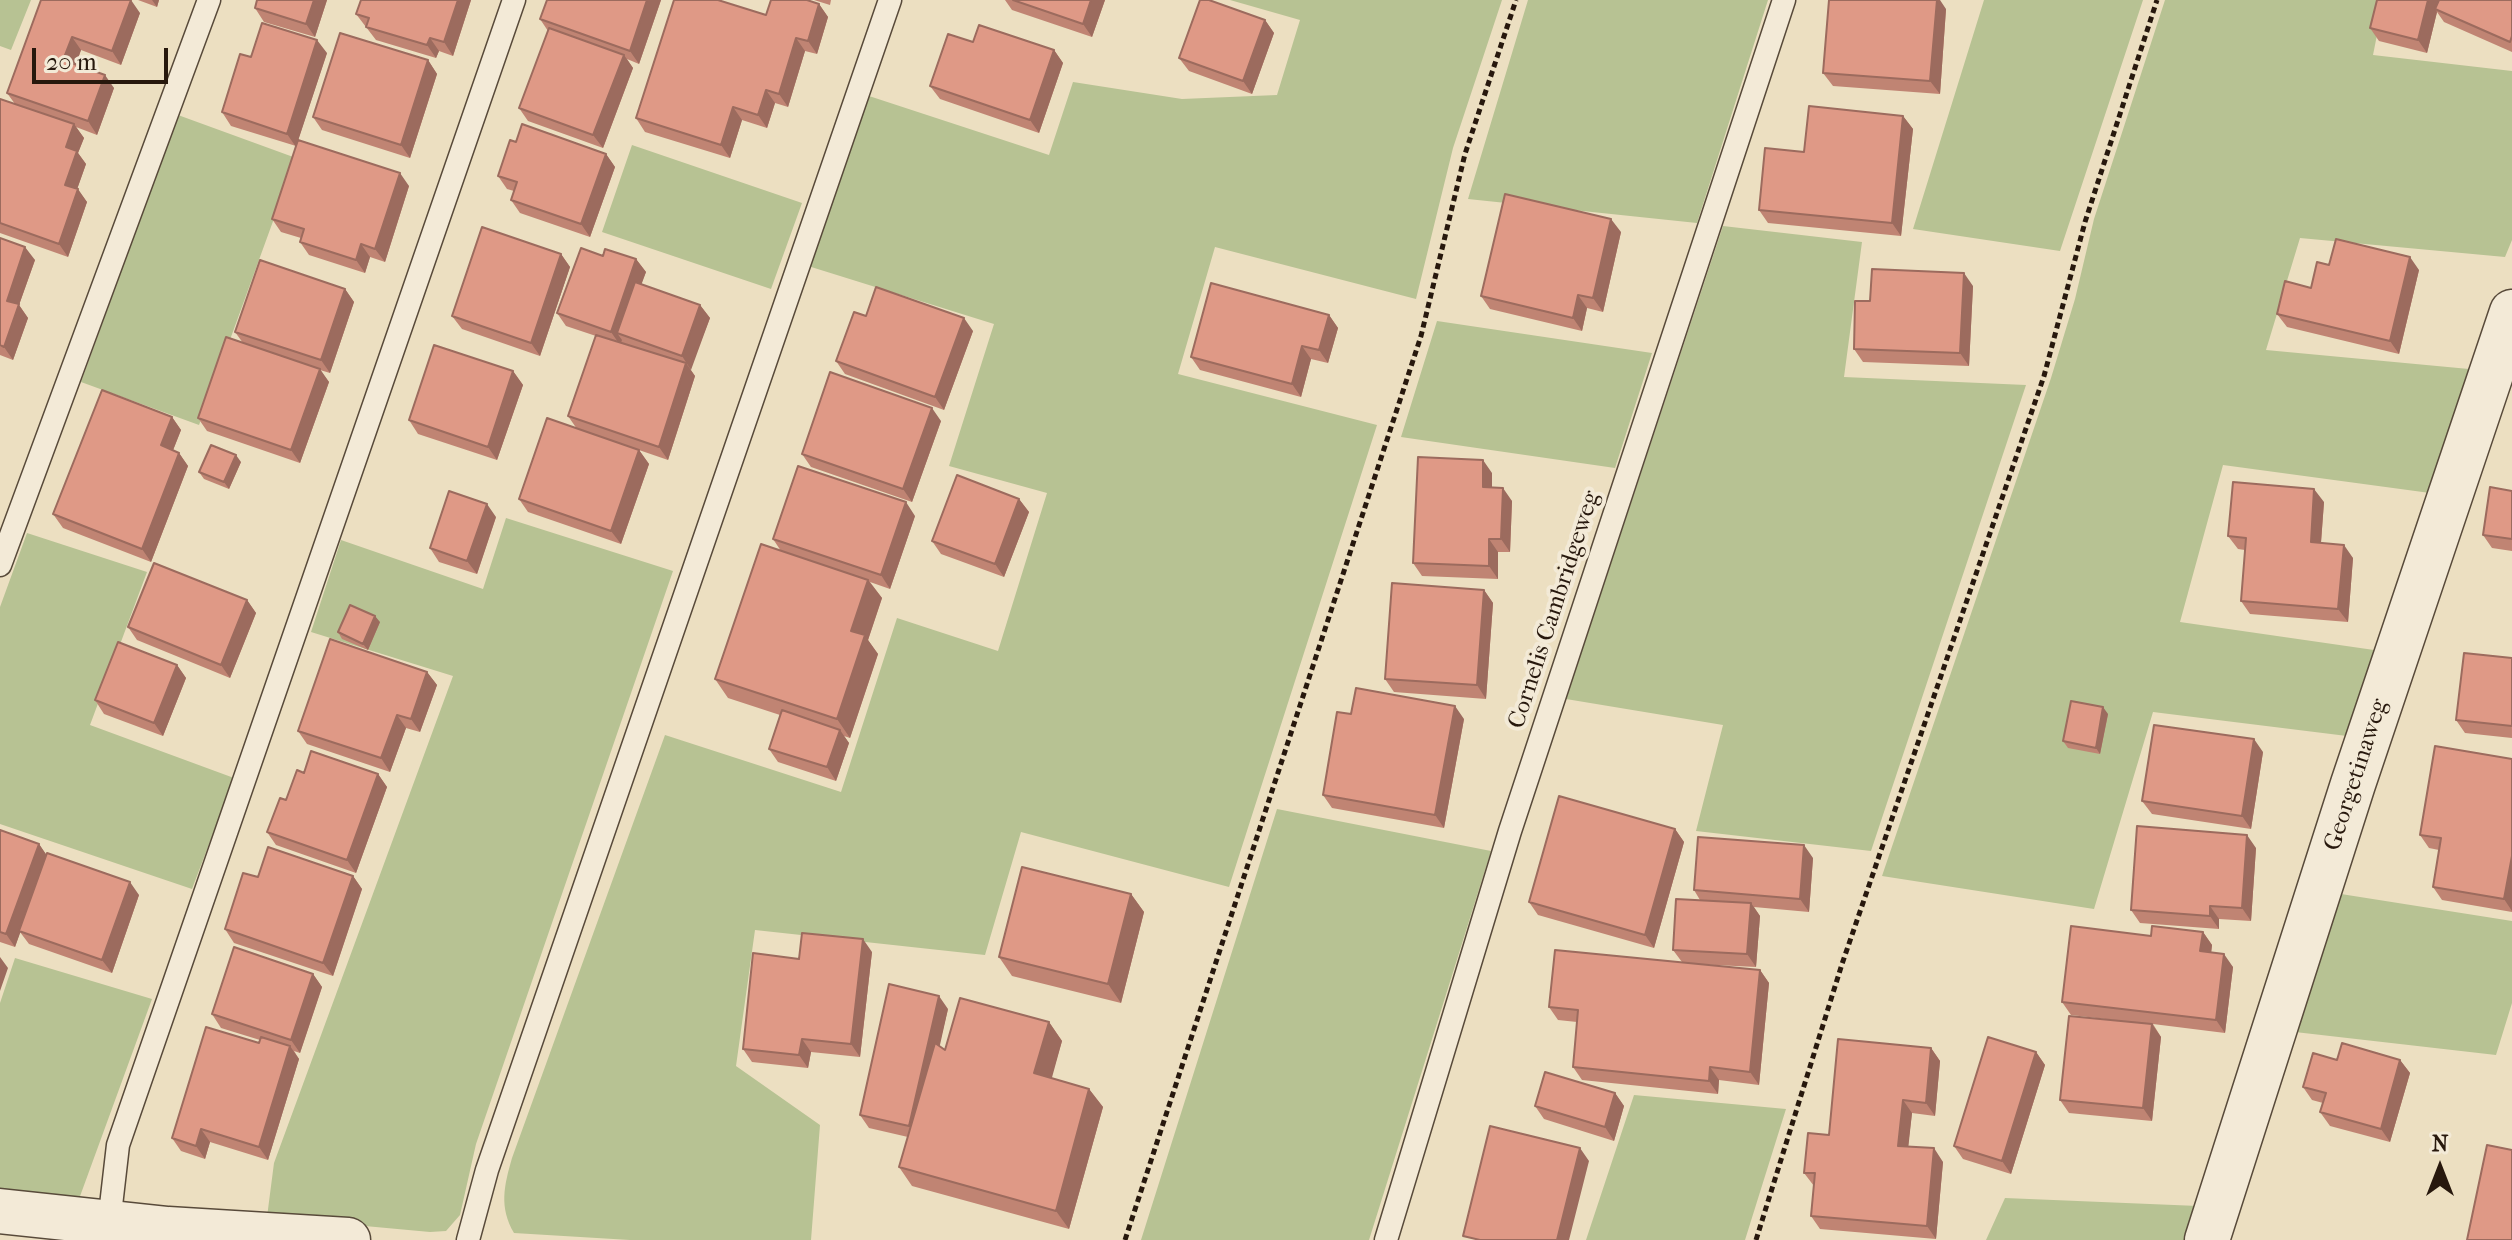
<!DOCTYPE html>
<style>
body{margin:0}
#map{position:relative;width:2512px;height:1240px;overflow:hidden;background:#ecdfc1;font-family:"IM FELL French Canon",serif}
canvas{display:block}
.north{position:absolute;left:2400px;top:1128px;width:80px;height:80px;-webkit-text-stroke:6px #f3ead7;paint-order:stroke;rotate:0deg;font-size:22px;font-weight:700;line-height:32px;text-align:center;color:#27180d}
.north::after{content:'';display:block;margin:auto;width:28px;height:36px;background:#27180d;clip-path:polygon(50% 0,100% 100%,50% 72%,0 100%)}
.scale{position:absolute;left:32px;top:48px;width:136px;height:36px;box-sizing:border-box;border:4px solid #27180d;border-top:0;padding-left:10px;font-size:24px;line-height:28px;white-space:nowrap;color:#27180d;-webkit-text-stroke:6px #f3ead7;paint-order:stroke}
</style>
<div id="map">
<canvas width="2512" height="1240"></canvas>
<div class="north">N</div>
<div class="scale">20 m</div>
</div>
<script>
const ctx = document.querySelector('canvas').getContext('2d');
ctx.lineJoin = 'round';
function paint(path, color) {
  ctx.fillStyle = color;
  ctx.fill(path, 'evenodd');
}
function stroke(path, color, width, dash) {
  ctx.strokeStyle = color;
  ctx.lineWidth = width;
  ctx.lineCap = dash ? 'butt' : 'round';
  ctx.setLineDash(dash || []);
  ctx.stroke(path);
}
function write(font, color, halo, rows, align = 'center') {
  ctx.font = font + ' "IM FELL French Canon",serif';
  ctx.lineWidth = 8;
  ctx.setLineDash([]);
  ctx.textBaseline = 'middle';
  ctx.strokeStyle = halo;
  ctx.fillStyle = color;
  for (const [text, x, y, turn = 0] of rows) {
    ctx.save();
    ctx.translate(x, y);
    ctx.rotate((+turn || 0) * Math.PI / 180);
    ctx.textAlign = isNaN(turn) ? turn : align;
    if (halo) ctx.strokeText(text, 0, 0);
    ctx.fillText(text, 0, 0);
    ctx.restore();
  }
}
const green = new Path2D(`
 M0,0H31L11,50L0,46Z
 M1230,0H1502L1453,148L1416,299L1215,247L1178,374L1377,425L1229,887L1021,832L985,955L755,930L736,1066L820,1125L811,1240H630L514,1233C499,1207 504,1186 512,1158L665,735L841,792L897,618L998,651L1047,493L949,466L994,324L808,266L869,96L1049,155L1073,82L1182,99L1277,95L1300,20Z
 M1528,0H1768L1697,223L1468,199Z
 M1984,0H2143L2060,251L1913,229Z
 M2165,0H2384L2373,55L2512,71V240L2505,257L2300,238L2266,350L2469,369L2430,493L2223,465L2180,622L2374,650L2347,736L2153,712L2094,909L1882,876L2051,378L2075,299L2094,219Z
 M178,115L296,158L199,425L81,382Z
 M632,145L802,203L771,289L602,232Z
 M1723,226L1862,242L1844,377L2026,385L1871,851L1696,831L1723,725L1566,699Z
 M1437,321L1652,353L1615,468L1401,437Z
 M506,518L673,571L476,1144L460,1215L446,1231L430,1232L267,1217L274,1163L453,676L311,632L341,540L483,589Z
 M27,533L147,572L90,725L234,778L192,889L0,824V607Z
 M1277,809L1491,851L1369,1240H1141Z
 M2341,894L2512,921V1003L2496,1055L2295,1032Z
 M15,958L152,999L79,1199L0,1190V1003Z
 M1634,1095L1786,1109L1745,1240H1586Z
 M2005,1198L2198,1206L2188,1240H1986Z`);
const path = new Path2D(`
 M1125,1240L1421,336L1465,154L1516,0
 M1756,1240L1842,964L2044,376L2085,222L2157,0`);
const lane = new Path2D(`
 M0,565L209,0
 M109,1223L118,1145L514,0
 M468,1240L487,1170L890,0
 M1386,1240L1510,831L1784,0`);
const street = new Path2D(`
 M0,1211L168,1229L348,1240
 M2207,1240L2353,784L2512,312`);
const wall = new Path2D(`
 M41,0L140,13L121,65L81,50L76,65L114,88L97,135L76,127L84,138L78,153L86,164L77,189L87,202L68,257L0,233V99L15,104L7,93Z
 M138,0H159L157,7Z
 M257,0H327L315,37L264,22L255,8Z
 M361,0H471L453,56L439,51L436,58L376,40L356,14Z
 M547,0H661L639,64L627,59L633,68L603,148L528,121L519,108L548,31L540,19Z
 M814,0H831L830,5Z
 M1005,0H1105L1092,37L1012,10Z
 M2377,0H2512V52L2444,22L2437,12L2427,53L2379,41L2370,28Z
 M819,4L828,17L817,54L805,51L788,107L775,103L767,128L742,120L730,158L645,132L636,118L766,15Z
 M1946,9L1940,94L1833,86L1823,73Z
 M1265,20L1274,33L1252,94L1189,71L1179,58Z
 M973,42L1054,50L1063,63L1039,133L940,99L930,86Z
 M327,53L298,140L409,186L385,262L370,257L365,273L309,255L300,242L301,238L281,232L272,219L296,146L231,126L222,112L251,57Z
 M428,60L437,74L410,158L322,130L313,117Z
 M1903,116L1913,129L1901,236L1768,223L1759,210L1804,152Z
 M516,142L606,154L615,167L590,237L520,213L511,200L514,191L507,189L498,176Z
 M1621,232L1603,312L1587,308L1582,331L1490,309L1481,296Z
 M0,238L35,260L19,305L28,318L13,360L0,355Z
 M561,254L570,267L540,356L462,329L452,316Z
 M603,256L636,259L646,272L641,284L700,305L710,318L690,369L695,376L668,460L604,438L639,450L649,464L621,544L528,512L519,499L577,429L568,416L596,336L566,326L557,313Z
 M2329,265L2419,270L2399,354L2287,327L2277,314L2311,288Z
 M1973,286L1969,366L1863,362L1854,349Z
 M345,289L354,302L330,373L320,370L329,382L300,463L207,431L198,418L243,343L235,332Z
 M1329,315L1338,328L1328,363L1311,359L1301,397L1200,370L1191,357Z
 M866,316L973,331L944,410L845,374L836,361Z
 M513,371L523,385L497,460L418,434L409,420Z
 M172,417L181,430L173,450L179,453L188,466L151,562L63,528L53,514Z
 M941,421L912,502L811,467L802,454Z
 M241,462L229,489L204,479L199,472Z
 M1492,473V488L1512,501L1510,552H1498V579L1422,576L1413,563Z
 M2512,491V551L2492,548L2483,535Z
 M1019,499L1029,512L1004,577L941,554L932,541Z
 M2324,502L2321,543L2353,558L2348,622L2250,614L2241,601L2245,550L2238,549L2228,536Z
 M915,516L890,589L870,582L882,598L868,640L878,654L850,738L844,736L849,743L836,781L778,762L769,749L780,715L728,698L715,679L781,551L773,539Z
 M496,517L477,574L439,562L430,548Z
 M1484,590L1493,603L1486,699L1394,692L1385,679Z
 M247,600L256,613L230,678L137,640L128,627Z
 M380,622L368,650L342,639L338,632Z
 M2512,658V738L2465,733L2456,720Z
 M177,665L186,678L163,736L104,714L95,700Z
 M427,672L437,685L420,732L406,728L390,772L307,744L298,731Z
 M2108,714L2100,754L2068,748L2063,741Z
 M1464,719L1444,828L1332,808L1323,795Z
 M2263,752L2251,829L2152,814L2142,801Z
 M2512,759V912L2442,900L2433,887L2439,850L2429,848L2420,835Z
 M304,773L378,774L387,787L356,873L276,845L267,832Z
 M1675,829L1684,842L1654,948L1538,915L1529,902Z
 M0,830L39,844L46,855L139,895L112,973L29,944L20,932L15,947L0,942Z
 M2256,848L2251,921L2219,919V929L2140,923L2131,910Z
 M1813,858L1809,912L1754,907L1760,916L1756,967L1695,964L1760,970L1769,983L1759,1085L1719,1080L1718,1094L1582,1080L1573,1067L1577,1022L1558,1020L1549,1007L1682,962L1673,950L1700,900L1694,890Z
 M353,876L362,889L333,976L234,943L225,929L258,877Z
 M1131,894L1144,912L1121,1003L1012,976L999,957Z
 M2203,932L2212,945L2211,952L2233,967L2225,1033L2153,1024L2161,1037L2152,1121L2069,1113L2060,1100L2122,1021L2071,1015L2062,1002L2151,936Z
 M872,952L860,1057L811,1052L808,1068L752,1062L743,1049L799,959Z
 M313,974L322,987L300,1053L294,1051L299,1059L268,1160L210,1142L205,1159L181,1151L172,1138L259,1043L260,1040L221,1028L212,1014Z
 M948,1009L939,1046L945,1050L1049,1022L1062,1041L1051,1078L1089,1089L1103,1107L1069,1229L912,1186L899,1167L908,1137L869,1128L860,1115Z
 M1931,1048L1940,1061L1935,1116L1912,1113L1908,1146L1943,1162L1936,1239L1820,1229L1811,1216L1814,1186L1804,1173L1829,1135Z
 M2036,1052L2045,1065L2011,1174L1963,1159L1954,1146Z
 M2337,1060H2400L2410,1073L2390,1142L2330,1126L2320,1112L2323,1103L2312,1100L2303,1087Z
 M1615,1093L1624,1106L1614,1141L1544,1119L1535,1106Z`);
const shadedWall = new Path2D(`
 M131,0L140,13L121,65L112,51Z
 M152,0H159L157,7Z
 M314,0H327L315,37L306,24Z
 M458,0H471L453,56L444,42Z
 M647,0H661L639,64L630,51Z
 M1091,0H1105L1092,37L1083,24Z
 M1937,0H1940L1946,9L1940,94L1930,81Z
 M2428,0H2440L2435,9L2437,12L2427,53L2418,40Z
 M819,4L828,17L817,54L808,41Z
 M1265,20L1274,33L1252,94L1243,81Z
 M72,37L81,50L72,74L63,60Z
 M430,38L439,51L436,58L427,45Z
 M796,38L805,51L788,107L779,94Z
 M317,40L327,53L296,147L287,134Z
 M1054,50L1063,63L1039,133L1030,120Z
 M624,55L633,68L603,148L593,135Z
 M428,60L437,74L410,158L401,145Z
 M105,75L114,88L97,135L88,121Z
 M766,90L775,103L767,128L758,115Z
 M733,107L742,120L730,158L721,145Z
 M1903,116L1913,129L1901,236L1892,223Z
 M74,124L84,138L78,153L86,164L74,198L65,185L66,147Z
 M606,154L615,167L590,237L581,224Z
 M400,173L409,186L385,262L375,249Z
 M78,189L87,202L68,257L59,244Z
 M1611,219L1621,232L1603,312L1593,298Z
 M361,244L370,257L365,273L356,260Z
 M25,247L35,260L19,305L28,318L13,360L4,347L7,301Z
 M561,254L570,267L540,356L531,343Z
 M2410,257L2419,270L2399,354L2390,341Z
 M636,259L646,272L623,335L617,333L622,340L620,345L611,332Z
 M1964,273L1973,286L1969,366L1960,353Z
 M345,289L354,302L330,373L321,360Z
 M1578,295L1587,308L1582,331L1573,318Z
 M700,305L710,318L691,370L682,356Z
 M1329,315L1338,328L1328,363L1319,350Z
 M964,318L973,331L944,410L935,397Z
 M1302,346L1311,359L1301,397L1292,384Z
 M686,363L695,376L668,460L659,447Z
 M320,369L329,382L300,463L291,450Z
 M513,371L523,385L497,460L488,447Z
 M932,408L941,421L912,502L903,489Z
 M172,417L181,430L170,458L161,445Z
 M639,450L649,464L621,544L611,531Z
 M179,453L188,466L151,562L142,549Z
 M236,455L241,462L229,489L224,482Z
 M1483,460L1492,473V500L1483,487Z
 M1503,488L1512,501L1510,552L1501,539Z
 M2314,489L2324,502L2320,555L2311,542Z
 M1019,499L1029,512L1004,577L995,564Z
 M906,502L915,516L890,589L881,575Z
 M487,504L496,517L477,574L467,561Z
 M1489,539L1498,552V579L1489,566Z
 M2344,545L2353,558L2348,622L2338,609Z
 M868,580L882,598L868,640L878,654L850,738L837,719L851,631Z
 M1484,590L1493,603L1486,699L1477,685Z
 M247,600L256,613L230,678L221,665Z
 M375,616L380,622L368,650L363,644Z
 M177,665L186,678L163,736L154,723Z
 M427,672L437,685L420,732L411,719Z
 M1455,706L1464,719L1444,828L1435,815Z
 M2103,707L2108,714L2100,754L2096,748Z
 M397,715L406,728L390,772L381,758Z
 M840,730L849,743L836,781L827,767Z
 M2254,739L2263,752L2251,829L2242,816Z
 M378,774L387,787L356,873L347,860Z
 M1675,829L1684,842L1654,948L1645,935Z
 M2247,835L2256,848L2251,921L2242,908Z
 M39,844L48,857L15,947L6,934Z
 M1804,845L1813,858L1809,912L1800,899Z
 M2511,856L2512,857V911L2504,899Z
 M353,876L362,889L333,976L323,963Z
 M130,882L139,895L112,973L102,960Z
 M1131,894L1144,912L1121,1003L1108,984Z
 M1751,903L1760,916L1756,967L1747,954Z
 M2210,906L2219,919V929L2210,916Z
 M2203,932L2212,945L2210,964L2200,951Z
 M863,939L872,952L860,1057L851,1044Z
 M2224,954L2233,967L2225,1033L2216,1020Z
 M0,957L8,968L0,991Z
 M1760,970L1769,983L1759,1085L1750,1072Z
 M313,974L322,987L300,1053L291,1040Z
 M939,996L948,1009L919,1139L909,1126Z
 M1049,1022L1062,1041L1048,1092L1034,1073Z
 M2152,1024L2161,1037L2152,1121L2143,1108Z
 M802,1039L811,1052L808,1068L799,1055Z
 M290,1046L299,1059L268,1160L259,1147Z
 M1931,1048L1940,1061L1935,1116L1926,1103Z
 M2036,1052L2045,1065L2011,1174L2002,1161Z
 M2400,1060L2410,1073L2390,1142L2381,1129Z
 M1710,1067L1719,1080L1718,1094L1709,1081Z
 M1089,1089L1103,1107L1069,1229L1056,1211Z
 M1615,1093L1624,1106L1614,1141L1605,1127Z
 M1903,1100L1912,1113L1907,1159L1898,1146Z
 M201,1129L210,1142L205,1159L196,1146Z
 M1580,1148L1589,1161L1569,1240H1557Z
 M1934,1148L1943,1162L1936,1239L1927,1226Z`);
const building = new Path2D(`
 M41,0H131L112,51L72,37L63,60L105,75L88,121L7,93Z
 M257,0H314L306,24L255,8Z
 M361,0H458L444,42L430,38L427,45L366,27L369,18L356,14Z
 M547,0H647L630,51L540,19Z
 M674,0H718L766,15L771,0H807L819,4L808,41L796,38L779,94L766,90L758,115L733,107L721,145L636,118Z
 M1013,0H1091L1083,24Z
 M1200,0H1209L1265,20L1243,81L1179,58Z
 M1829,0H1937L1930,81L1823,73Z
 M2377,0H2428L2418,40L2370,28Z
 M2439,0H2512V36L2510,42L2435,9Z
 M262,23L317,40L287,134L222,112L240,54L251,57Z
 M979,25L1054,50L1030,120L930,86L948,34L973,42Z
 M549,28L624,55L593,135L519,108Z
 M340,33L428,60L401,145L313,117Z
 M0,99L74,124L66,147L77,151L65,185L78,189L59,244L0,223Z
 M1809,106L1903,116L1892,223L1759,210L1765,148L1804,152Z
 M522,124L606,154L581,224L511,200L517,182L498,176L510,140L516,142Z
 M298,140L400,173L375,249L361,244L356,260L300,242L304,229L272,219Z
 M1505,194L1611,219L1593,298L1578,295L1573,318L1481,296Z
 M482,227L561,254L531,343L452,316Z
 M0,238L25,247L7,301L19,304L4,347L0,345Z
 M2336,239L2410,257L2390,341L2277,314L2285,281L2311,288L2317,262L2329,265Z
 M581,248L603,256L605,249L636,259L611,332L557,313Z
 M260,260L345,289L321,360L235,332Z
 M1872,269L1964,273L1960,353L1854,349L1855,301H1870Z
 M635,282L700,305L682,356L617,333Z
 M1211,283L1329,315L1319,350L1302,346L1292,384L1191,357Z
 M876,287L964,318L935,397L836,361L854,312L866,316Z
 M596,335L686,363L659,447L568,416Z
 M226,337L320,369L291,450L198,418Z
 M434,345L513,371L488,447L409,420Z
 M830,372L932,408L903,489L802,454Z
 M102,390L172,417L161,445L179,453L142,549L53,514Z
 M547,418L639,450L611,531L519,499Z
 M211,445L236,455L224,482L199,472Z
 M1418,457L1483,460V487L1503,488L1501,539H1489V566L1413,563Z
 M798,466L906,502L881,575L773,539Z
 M957,475L1019,499L995,564L932,541Z
 M2233,482L2314,489L2311,542L2344,545L2338,609L2241,601L2246,538L2228,536Z
 M2490,487L2512,491V539L2483,535Z
 M449,491L487,504L467,561L430,548Z
 M761,544L868,580L851,631L865,635L837,719L715,679Z
 M154,563L247,600L221,665L128,627Z
 M1392,583L1484,590L1477,685L1385,679Z
 M350,605L375,616L363,644L338,632Z
 M330,639L427,672L411,719L397,715L381,758L298,731Z
 M118,642L177,665L154,723L95,700Z
 M2464,653L2512,658V726L2456,720Z
 M1356,688L1455,706L1435,815L1323,795L1337,712L1351,714Z
 M2071,701L2103,707L2096,748L2063,741Z
 M782,710L840,730L827,767L769,749Z
 M2154,725L2254,739L2242,816L2142,801Z
 M2435,746L2512,759V856L2504,899L2433,887L2441,838L2420,835Z
 M311,751L378,774L347,860L267,832L280,798L286,800L297,770L304,773Z
 M1559,796L1675,829L1645,935L1529,902Z
 M2137,826L2247,835L2242,908L2210,906V916L2131,910Z
 M0,830L39,844L6,934L0,932Z
 M1698,837L1804,845L1800,899L1694,890Z
 M268,847L353,876L323,963L225,929L243,873L258,877Z
 M47,853L130,882L102,960L19,931Z
 M1022,867L1131,894L1108,984L999,957Z
 M1676,899L1751,903L1747,954L1673,950Z
 M2071,926L2151,936L2152,926L2203,932L2200,951L2224,954L2216,1020L2062,1002Z
 M802,933L863,939L851,1044L802,1039L799,1055L743,1049L753,953L799,959Z
 M234,947L313,974L291,1040L212,1014Z
 M1555,950L1760,970L1750,1072L1710,1067L1709,1081L1573,1067L1578,1010L1549,1007Z
 M889,984L939,996L909,1126L860,1115Z
 M960,998L1049,1022L1034,1073L1089,1089L1056,1211L899,1167L935,1043L945,1050Z
 M2069,1016L2152,1024L2143,1108L2060,1100Z
 M206,1027L259,1043L261,1037L290,1046L259,1147L201,1129L196,1146L172,1138Z
 M1988,1037L2036,1052L2002,1161L1954,1146Z
 M1838,1039L1931,1048L1926,1103L1903,1100L1898,1146L1934,1148L1927,1226L1811,1216L1815,1173H1804L1808,1133L1829,1135Z
 M2342,1043L2400,1060L2381,1129L2320,1112L2326,1093L2303,1087L2313,1053L2337,1060Z
 M1545,1072L1615,1093L1605,1127L1535,1106Z
 M1490,1126L1580,1148L1557,1240H1480L1463,1236Z
 M2487,1145L2512,1150V1240H2467Z`);
const streetNames = [
 ["Cornelis Cambridgeweg",1555,610,-72],
 ["Georgetinaweg",2357,775,-72]
];
paint(green, '#b7c293');
stroke(lane, '#584a3a', 25);
stroke(street, '#584a3a', 47);
stroke(path, '#27180d', 5, [6, 4]);
stroke(lane, '#f3ead7', 22);
stroke(street, '#f3ead7', 44);
paint(wall, '#c08473');
paint(shadedWall, '#9c6b5e');
paint(building, '#df9986');
stroke(building, '#9c6b5e', 2);
write('24px', '#27180d', '#f3ead7', streetNames);
</script>
